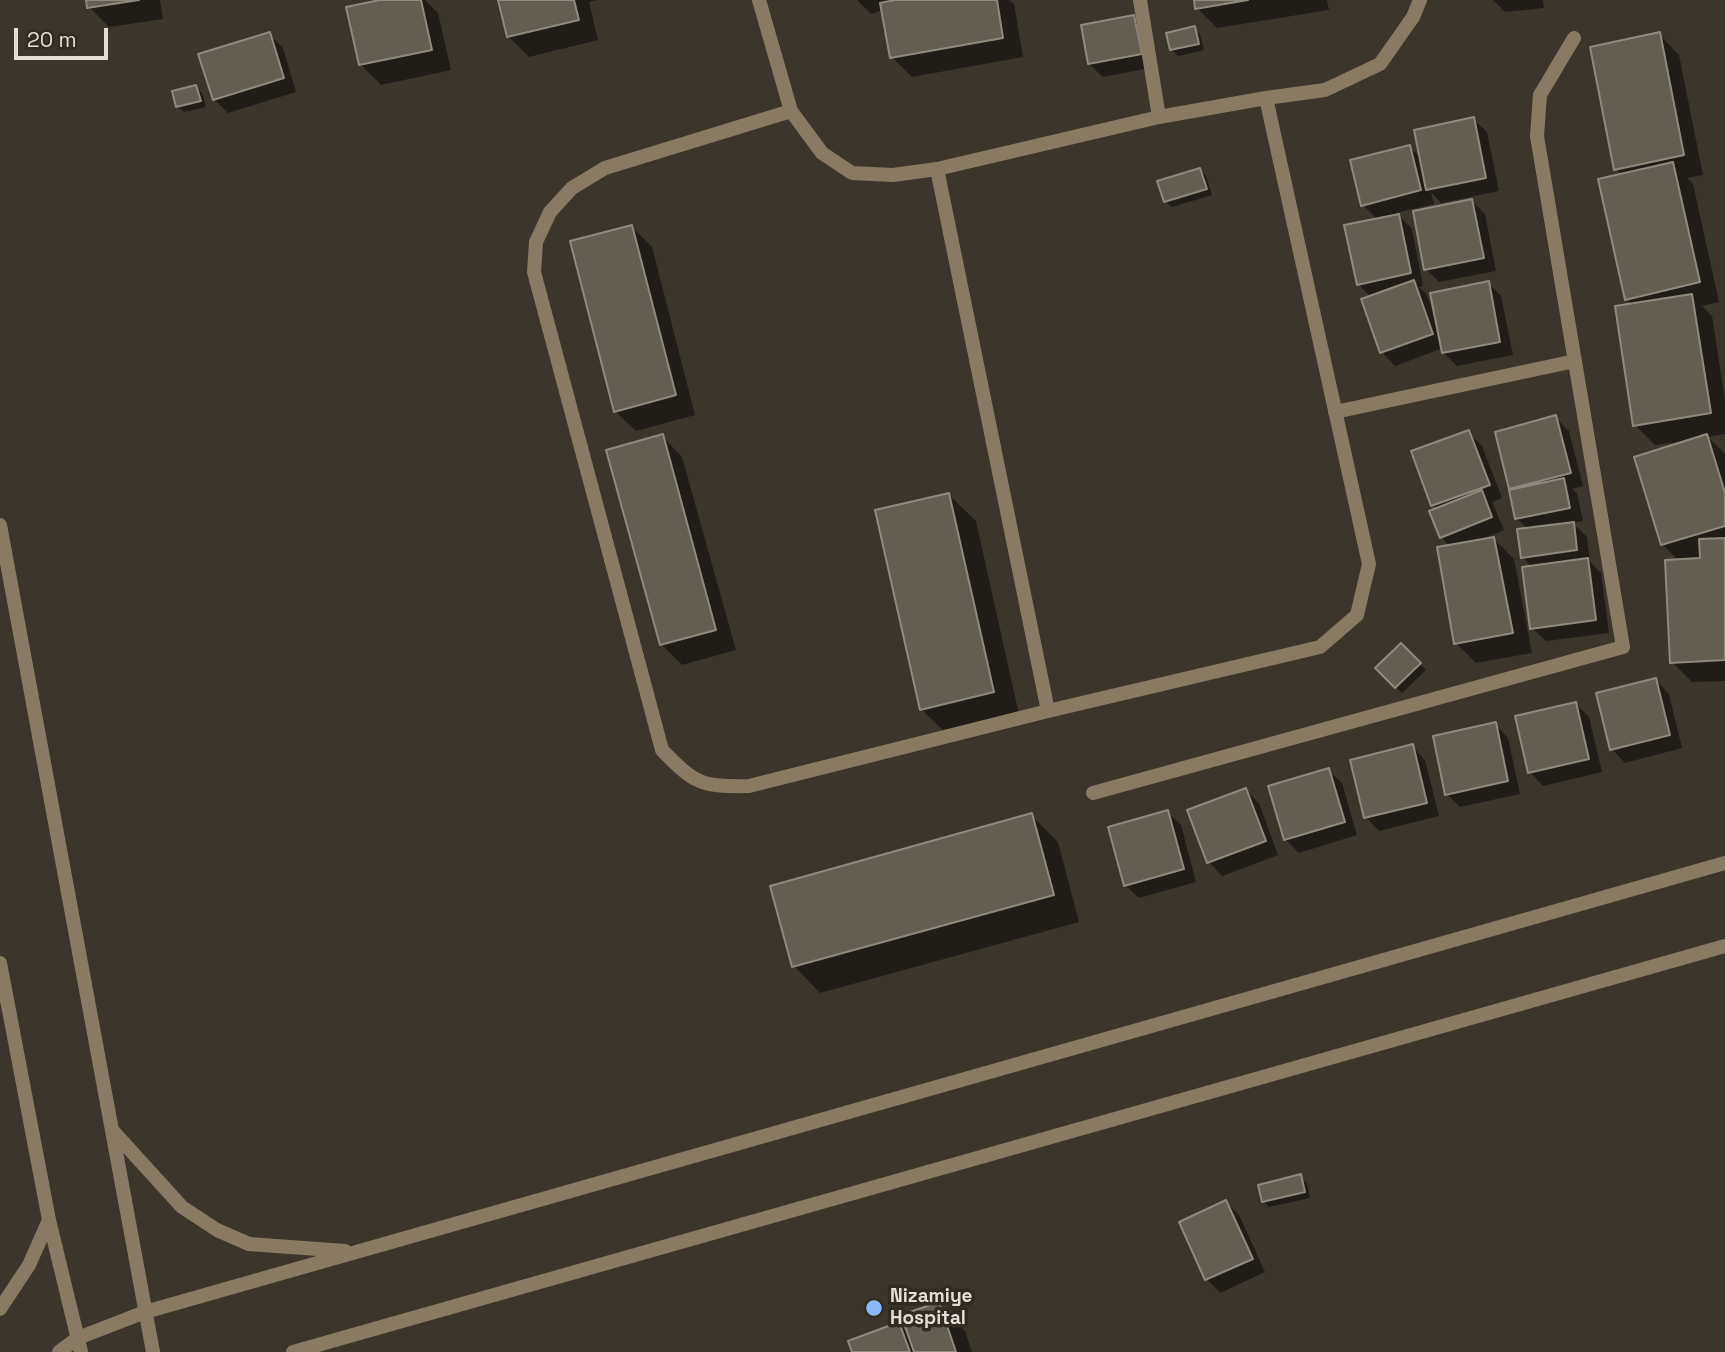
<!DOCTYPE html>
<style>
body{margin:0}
#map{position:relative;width:1725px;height:1352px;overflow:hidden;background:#3c352c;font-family:"Space Grotesk",sans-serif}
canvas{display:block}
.scale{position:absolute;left:14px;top:28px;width:94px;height:32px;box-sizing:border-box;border:4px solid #e3ded8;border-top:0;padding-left:9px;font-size:21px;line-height:24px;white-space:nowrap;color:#e3ded8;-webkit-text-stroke:5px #322b22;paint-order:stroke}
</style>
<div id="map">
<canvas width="1725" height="1352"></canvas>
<div class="scale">20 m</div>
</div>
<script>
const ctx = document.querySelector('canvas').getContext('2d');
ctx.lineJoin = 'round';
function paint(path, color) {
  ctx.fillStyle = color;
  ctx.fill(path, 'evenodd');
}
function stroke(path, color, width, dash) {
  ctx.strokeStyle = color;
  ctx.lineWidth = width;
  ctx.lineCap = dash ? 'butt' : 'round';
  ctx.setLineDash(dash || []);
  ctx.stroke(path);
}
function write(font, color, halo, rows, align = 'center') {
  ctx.font = font + ' "Space Grotesk",sans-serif';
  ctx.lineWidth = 7;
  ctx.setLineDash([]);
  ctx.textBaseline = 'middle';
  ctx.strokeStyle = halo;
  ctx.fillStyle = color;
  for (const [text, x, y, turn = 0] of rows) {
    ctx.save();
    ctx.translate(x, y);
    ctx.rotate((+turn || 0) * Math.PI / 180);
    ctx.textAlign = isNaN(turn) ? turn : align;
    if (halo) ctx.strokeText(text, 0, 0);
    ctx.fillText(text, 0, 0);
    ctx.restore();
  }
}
const shadow = new Path2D(`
 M88,0H160L163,19L109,27L89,7Z
 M388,0H425L438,13L451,70L381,85L360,64Z
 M500,0H597L589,2L598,40L529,57L508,36Z
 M857,0H1009L1014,4L1023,57L912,77L892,57L884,10L871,14Z
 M1195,0H1327L1329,10L1217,28L1197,8Z
 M1493,0H1543L1544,8L1505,12Z
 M1133,17L1147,30L1154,67L1103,77L1089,64Z
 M1194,28L1200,34L1204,50L1178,56L1172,50Z
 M269,34L283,48L296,92L228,113L214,99Z
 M1659,34L1679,55L1703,175L1687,178L1693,184L1719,302L1702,306L1712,316L1725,400V434L1708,437L1725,454V681L1692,682L1672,662L1679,561L1662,544L1685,443V441L1655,445L1635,425L1633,305L1626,299L1622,175L1616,169Z
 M196,87L202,93L206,107L184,112L177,106Z
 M1473,119L1487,132L1499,191L1441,203L1431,192L1434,204L1396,213L1412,229L1423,286L1419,287L1427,295L1434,315L1488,283L1501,296L1513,355L1457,366L1443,352V348L1395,366L1382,352L1371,297L1358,284L1378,220L1363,205L1409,147L1422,159Z
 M1200,170L1206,176L1212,195L1172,207L1165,201Z
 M1472,201L1485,214L1496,271L1439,282L1426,269Z
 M632,227L652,247L695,415L636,431L615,411Z
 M1555,417L1569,431L1583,486L1572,489L1577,493L1583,521L1573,523L1587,537L1590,562L1601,573L1609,633L1546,641L1532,628L1533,568L1522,557L1528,529L1516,518L1513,491L1511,488Z
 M1468,432L1482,446L1502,498L1492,502L1504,530L1483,539H1494L1514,559L1532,653L1476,663L1456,643L1451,547L1441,537L1437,509L1433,505L1413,452Z
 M662,436L682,457L736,650L682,665L662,645L609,451Z
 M949,495L976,521L1020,719L948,735L921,709Z
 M1400,645L1426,670L1402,693L1377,668Z
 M1656,680L1669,694L1682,748L1625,763L1612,749Z
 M1576,704L1589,717L1602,772L1543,786L1530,772Z
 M1495,724L1508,738L1520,794L1460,807L1447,794Z
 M1412,746L1425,760L1439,816L1379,831L1366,817Z
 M1328,770L1342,783L1357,835L1299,853L1285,839Z
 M1245,790L1259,803L1278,855L1222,876L1209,862L1189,811Z
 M1167,812L1181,825L1196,882L1139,898L1125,885Z
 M1031,815L1058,842L1079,922L820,993L794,966Z
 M1300,1176L1307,1183L1310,1198L1269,1207L1263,1201Z
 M1226,1202L1239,1215L1265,1272L1220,1293L1207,1279L1181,1223Z
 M938,1304L965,1331L972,1352H854L899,1324L910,1335Z`);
const building = new Path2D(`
 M86,0H139L87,8Z
 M380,0H421L432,50L359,65L346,7Z
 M498,0H574L579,20L507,37Z
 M895,0H997L1003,38L890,58L880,3Z
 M1194,0H1248L1195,9Z
 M1134,15L1142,54L1088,64L1081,25Z
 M1195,26L1199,44L1170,50L1166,33Z
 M270,32L284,78L213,100L198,54Z
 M1660,32L1684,155L1614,170L1590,47Z
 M196,85L201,101L176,107L172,91Z
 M1474,117L1486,178L1426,190L1414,130Z
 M1410,145L1421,190L1361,206L1350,160Z
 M1673,162L1700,282L1625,300L1598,179Z
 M1200,168L1207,189L1164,202L1157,181Z
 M1472,199L1484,258L1424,270L1413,211Z
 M1399,214L1411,273L1357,285L1344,225Z
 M632,225L676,395L614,412L570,241Z
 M1414,280L1433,334L1380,353L1361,299Z
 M1489,281L1500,342L1442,353L1430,293Z
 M1692,294L1711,413L1633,426L1615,306Z
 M1556,415L1571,473L1509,489L1495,432Z
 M1469,430L1490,485L1431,506L1411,451Z
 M663,434L716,630L660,645L606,450Z
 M1707,434L1725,493V526L1661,545L1634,457Z
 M1564,478L1570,508L1515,519L1509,490Z
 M1482,490L1492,517L1440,538L1429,511Z
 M949,493L994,692L920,710L875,510Z
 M1574,522L1577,550L1521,558L1517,529Z
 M1494,537L1513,633L1454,644L1437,547Z
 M1725,538V660L1670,663L1665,560L1700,558L1699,539Z
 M1588,558L1596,620L1530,629L1522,567Z
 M1401,643L1421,663L1395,688L1375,668Z
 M1656,678L1670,735L1610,750L1596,693Z
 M1576,702L1589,759L1528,773L1515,716Z
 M1496,722L1508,781L1445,795L1433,736Z
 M1413,744L1427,803L1364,818L1350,760Z
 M1329,768L1345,822L1284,840L1268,786Z
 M1246,788L1266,841L1207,863L1187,810Z
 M1168,810L1184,869L1124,886L1108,827Z
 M1032,813L1054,895L792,967L770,886Z
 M1301,1174L1305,1192L1262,1202L1258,1185Z
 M1226,1200L1253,1259L1205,1280L1179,1222Z
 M939,1302L956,1352H914L901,1315Z
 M899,1322L910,1352H852L848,1341Z`);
const minor = new Path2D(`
 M759,0L791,111L822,153L852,173L893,175L937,169L1159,117L1266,98L1325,90L1380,64L1413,17L1420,0
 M1140,0L1159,117
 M791,111L605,168L572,188L550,212L536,242L534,272L662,750C695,784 701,787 749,786L1048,711L1320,647L1357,615L1369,564L1266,98
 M937,169L1048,711
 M1335,412L1575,361
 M1093,793L1623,647L1537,136L1540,95L1574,38`);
const tertiary = new Path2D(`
 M0,525L153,1352
 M0,963L49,1220L81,1352
 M112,1130L182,1207L217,1230L249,1244L345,1251
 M0,1309L29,1265L49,1220
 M59,1352L78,1338L145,1312L1725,863
 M293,1352L1725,946`);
const markers = [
 [874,1308,9,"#8cb9fc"]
];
const poiNames = [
 ["Nizamiye",890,1297],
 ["Hospital",890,1319]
];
paint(shadow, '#0007');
paint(building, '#645d52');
stroke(building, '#90897d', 2);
stroke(minor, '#897a64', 14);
stroke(tertiary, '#897a64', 14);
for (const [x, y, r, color] of markers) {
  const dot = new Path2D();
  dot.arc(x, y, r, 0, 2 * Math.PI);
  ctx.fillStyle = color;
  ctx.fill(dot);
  stroke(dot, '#322b22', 2.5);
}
write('bold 19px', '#e3ded8', '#322b22', poiNames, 'left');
</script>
